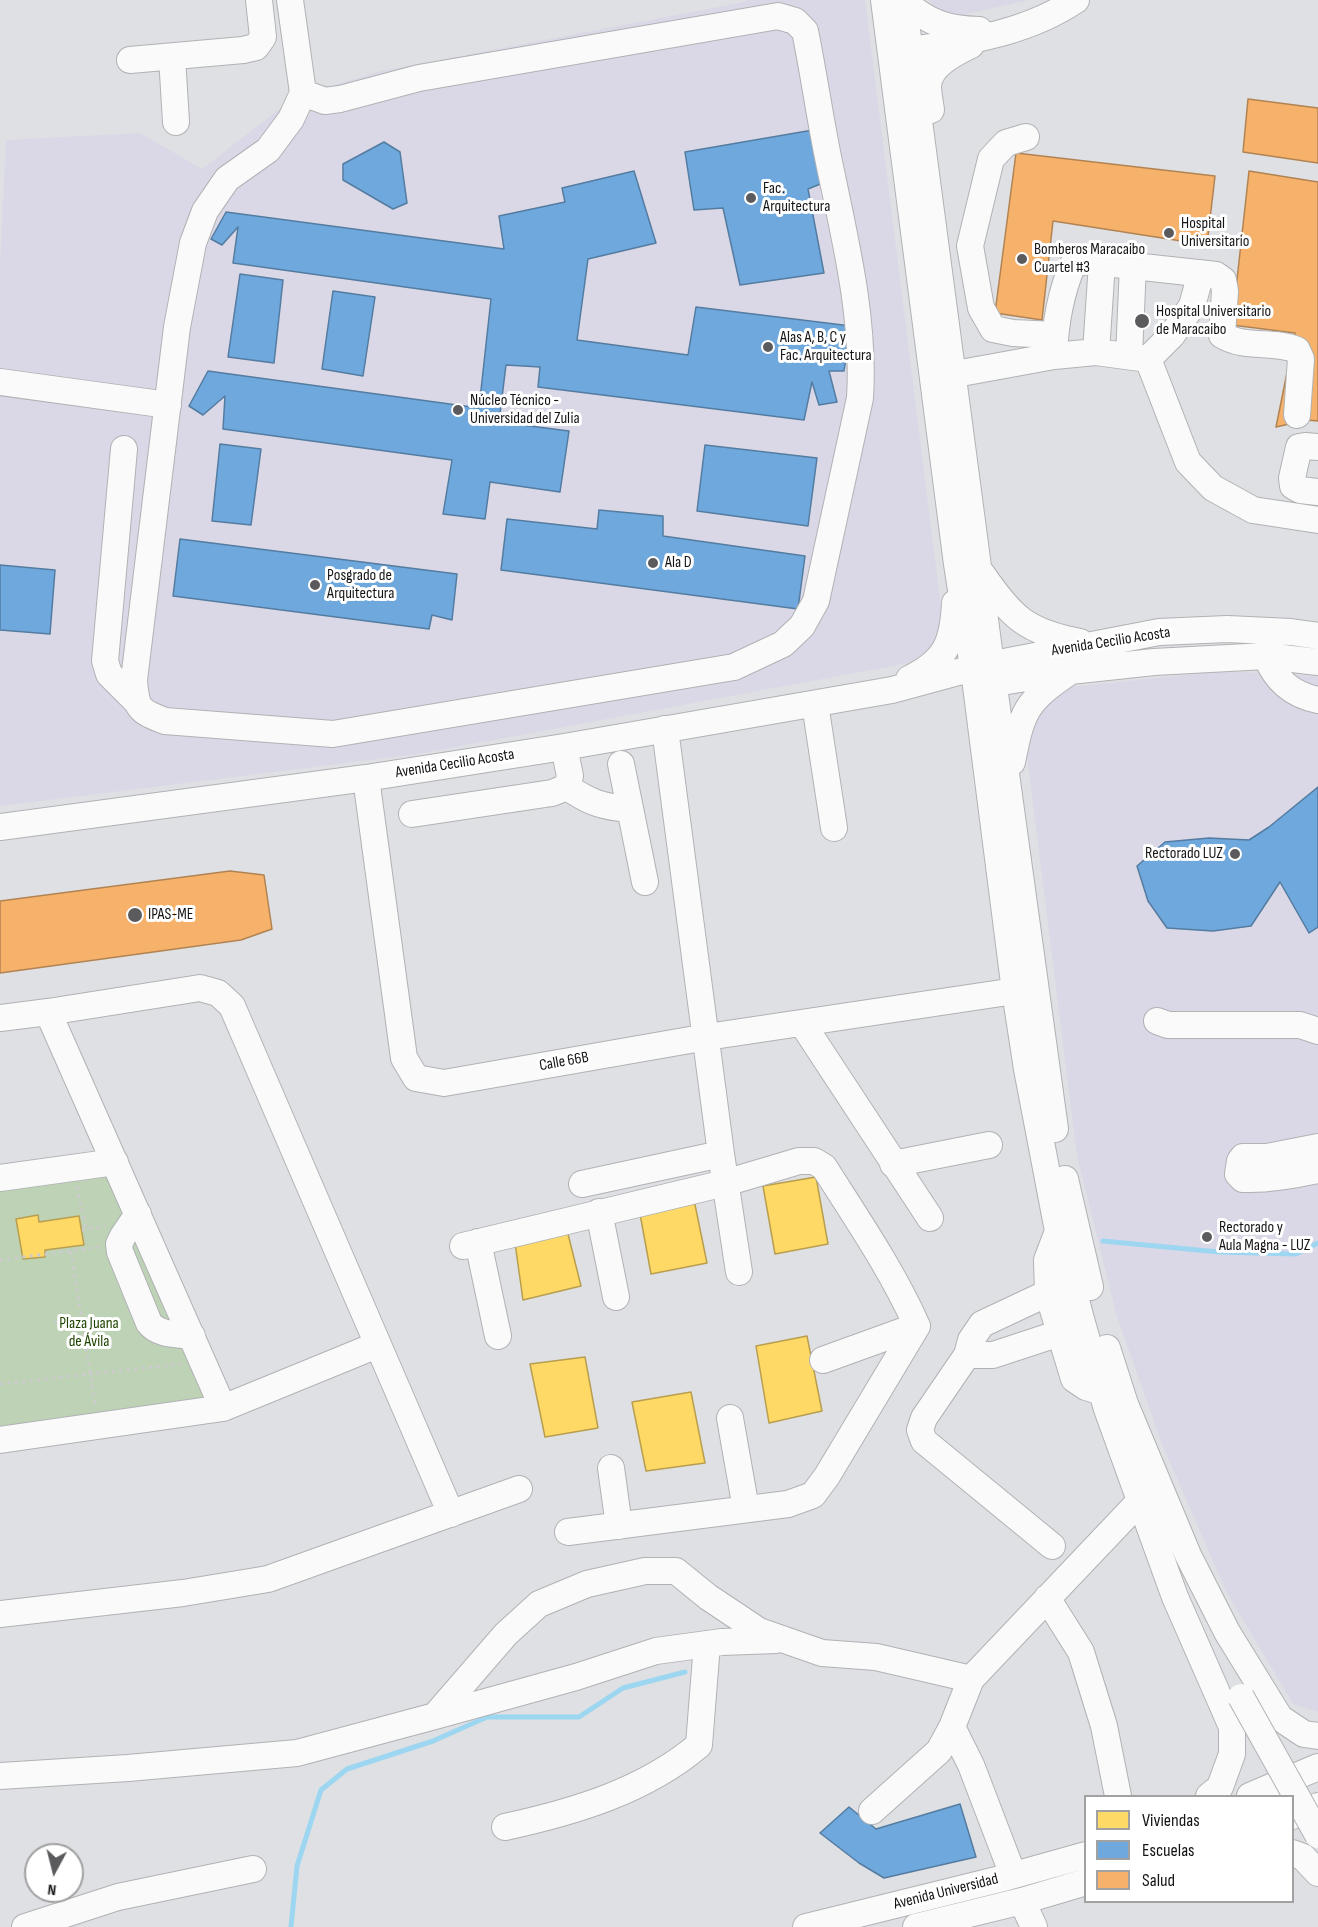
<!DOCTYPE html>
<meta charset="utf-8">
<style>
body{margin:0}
#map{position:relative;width:1318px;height:1927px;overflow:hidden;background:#dee0e3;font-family:"Sofia Sans Condensed",sans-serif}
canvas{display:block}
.legend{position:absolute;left:1084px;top:1795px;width:210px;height:108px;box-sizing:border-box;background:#fff;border:2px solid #a1a1a2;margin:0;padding:8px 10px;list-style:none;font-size:18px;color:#141416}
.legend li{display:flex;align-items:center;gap:12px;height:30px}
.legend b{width:30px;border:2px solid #a1a1a2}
.north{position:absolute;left:24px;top:1843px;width:60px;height:60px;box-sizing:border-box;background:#fff;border:2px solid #a1a1a2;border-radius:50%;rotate:187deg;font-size:16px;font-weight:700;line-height:24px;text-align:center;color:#141416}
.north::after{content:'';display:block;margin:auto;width:21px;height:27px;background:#5b5b5e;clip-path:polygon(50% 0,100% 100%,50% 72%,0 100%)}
</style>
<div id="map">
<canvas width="1318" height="1927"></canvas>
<ul class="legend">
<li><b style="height:16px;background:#ffd966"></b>Viviendas</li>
<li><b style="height:16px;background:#6fa8dc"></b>Escuelas</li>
<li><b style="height:16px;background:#f6b26b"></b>Salud</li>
</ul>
<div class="north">N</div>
</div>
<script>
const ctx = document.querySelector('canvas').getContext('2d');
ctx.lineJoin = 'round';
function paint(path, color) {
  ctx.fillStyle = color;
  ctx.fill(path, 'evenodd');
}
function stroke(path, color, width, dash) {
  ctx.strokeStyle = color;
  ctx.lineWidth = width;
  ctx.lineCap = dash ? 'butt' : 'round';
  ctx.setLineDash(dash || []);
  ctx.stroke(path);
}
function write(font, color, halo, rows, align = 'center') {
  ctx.font = font + ' "Sofia Sans Condensed",sans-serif';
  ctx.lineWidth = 6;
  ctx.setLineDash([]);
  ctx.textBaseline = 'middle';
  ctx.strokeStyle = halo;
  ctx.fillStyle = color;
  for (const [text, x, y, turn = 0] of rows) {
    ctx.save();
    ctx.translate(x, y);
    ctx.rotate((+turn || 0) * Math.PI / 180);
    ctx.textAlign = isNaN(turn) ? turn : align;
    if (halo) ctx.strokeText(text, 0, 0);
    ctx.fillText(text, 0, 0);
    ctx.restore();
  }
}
const education = new Path2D(`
 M745,0H865L942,615L940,637L930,650L909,663L418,754L0,806V265L6,140L140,133L202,169L295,97L381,71L745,2Z
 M929,0H1029L944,19Z
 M1222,671L1318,676V1712L1293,1704L1226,1591L1162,1444L1117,1317L1077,1156L1025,740L1040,709L1071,687Z`);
const green = new Path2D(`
 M113,1166L218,1405L0,1436V1182Z`);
const homes = new Path2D(`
 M816,1177L828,1244L775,1254L763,1186Z
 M693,1195L707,1263L651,1274L638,1203Z
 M38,1215L39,1222L79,1216L84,1245L45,1250V1257L23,1259L16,1219Z
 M565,1222L581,1286L523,1300L514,1236Z
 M807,1336L822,1411L769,1423L756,1346Z
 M585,1357L598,1428L545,1437L530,1364Z
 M691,1392L705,1463L646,1471L632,1402Z`);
const schools = new Path2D(`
 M813,130L823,183L808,189L824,273L740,285L723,208L694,210L685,152Z
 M384,142L400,152L407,203L393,209L343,180V164Z
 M634,171L656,243L588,259L577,340L688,355L696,307L851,326L844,371H829L837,402L819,405L812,382L804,420L538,387L540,367L506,365L499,422L569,431L560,492L490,482L485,519L443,514L452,460L223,429L225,396L203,415L189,406L208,371L479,408L491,299L233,263L238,227L222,245L211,239L226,212L504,249L499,216L565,202L562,188Z
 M240,274L283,280L274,363L228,357Z
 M333,291L375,297L363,376L322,369Z
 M220,444L261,449L251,525L212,521Z
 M705,445L817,458L808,526L697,511Z
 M599,510L663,516V536L805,556L798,609L501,570L507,519L597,529Z
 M180,539L457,574L452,620L432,615L429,629L173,596Z
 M0,565L55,570L50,634L0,630Z
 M1318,787V927L1309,933L1280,882L1251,926L1213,931L1167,928L1148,901L1137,866L1165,842L1209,838L1249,840L1269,827Z
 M960,1804L976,1857L884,1878L859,1863L820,1833L849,1807L876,1829Z`);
const health = new Path2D(`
 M1248,99L1318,108V163L1243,152Z
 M1016,153L1215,176L1207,245L1053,221L1042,320L995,313Z
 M1249,171L1318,182V421L1307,420L1276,427L1295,333L1232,325Z
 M230,871L264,875L272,929L241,940L0,973V901Z`);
const stream = new Path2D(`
 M1103,1241L1219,1252L1296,1254L1318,1243
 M291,1927L297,1866L321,1790L347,1769L433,1741L487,1717H579L623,1688L685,1672`);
const path = new Path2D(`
 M77,1187L86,1229
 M82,1230L105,1226
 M71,1252L95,1404
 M0,1260L100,1247
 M55,1322L81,1319
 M0,1384L181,1364`);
const minor = new Path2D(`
 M290,0L303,93L291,119L268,150L227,179L205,211L193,243L177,327L134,680C136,708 138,711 165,721L333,734L734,667L783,644L802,626L816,601L860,398C865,319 845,239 829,162C820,119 814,75 805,31L795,21L778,16L419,78L340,99L325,101L303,93
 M884,0L957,564L976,686L1015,991L1027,1069L1058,1231L1082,1323L1107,1409L1175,1597L1232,1727V1754L1220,1787L1209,1796
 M903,0L991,665L1055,1129
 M903,1C929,23 946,29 979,30
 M894,53C958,42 1021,37 1076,0
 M172,57L176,122
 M130,60L243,50L256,47L263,37L259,0
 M931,110C930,102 928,94 928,86C929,65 955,53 971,45
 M1026,137L1006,143L991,159L970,246L981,308L993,329L1013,333L1055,335
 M1096,352L1102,263
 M1054,356C1055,326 1061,292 1073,264L1087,261L1216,275L1223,280L1225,291L1222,335C1244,349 1274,340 1297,350L1301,359L1297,415
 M1129,356L1133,265
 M1148,359L1172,335L1192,306L1201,273
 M939,377L1054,356L1096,352L1148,359L1188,462L1213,488L1253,510L1318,520
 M0,382L168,405
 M1318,447L1305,446L1299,447L1292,478L1293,486L1300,490L1318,492
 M124,449L105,661L109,674L136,701
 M982,574C1012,618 1027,632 1080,642
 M1266,656C1276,681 1292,695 1318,700
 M909,679C946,661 953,643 955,603
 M977,686L1070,671L1154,662L1266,656L1318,662
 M815,704L834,828
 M665,729L721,1154L739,1272
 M1012,762C1022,712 1025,702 1068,673
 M621,764L645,882
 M366,778L404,1058L416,1078L444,1083L707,1037L1015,991
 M567,787C589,802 602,807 629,809
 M412,814L552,793L567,787L570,776L564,747
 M0,827L366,778L564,747L892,690L973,668L1159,632L1227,629L1291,632L1318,636
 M48,1012L200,988L218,993L232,1006L451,1514
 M0,1018L48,1012L223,1408
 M1157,1021L1168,1025H1300L1318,1031
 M802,1023L930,1218
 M1318,1147L1267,1157H1243L1240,1161L1238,1174L1243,1179C1268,1180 1293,1175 1318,1170
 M893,1164L989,1145
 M0,1178L115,1162
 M1065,1179L1090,1287
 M582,1184L721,1154
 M599,1212L616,1297
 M138,1214L123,1236L119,1244L120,1252L149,1323C158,1335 177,1334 192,1336
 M1058,1231L1047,1260L1048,1293L1074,1379L1086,1387L1102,1392
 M478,1242L498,1336
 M463,1246L725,1183L799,1161H814L824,1167C857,1219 892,1270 917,1326
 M1107,1348L1125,1404L1188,1555L1227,1632L1280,1718L1304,1734L1318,1736
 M967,1355L971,1340L982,1324L1048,1293
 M823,1360L917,1326
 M730,1418L746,1509
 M0,1440L223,1408L377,1345
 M611,1468L619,1526
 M568,1532L788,1504L813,1495L827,1476L917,1326
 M1052,1546L924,1441L920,1430L924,1418L967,1355H993L1060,1333
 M1047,1598L1081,1652L1104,1726L1118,1796
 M0,1614L183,1593L268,1579L519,1489
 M971,1679L952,1727L971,1765L1013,1875
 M435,1716L576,1677L656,1651L722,1642L776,1640
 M0,1776L128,1768L297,1753L435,1716L506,1634L539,1604L587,1584L645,1571H676L708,1597L759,1631L822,1653L876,1657L971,1679L1140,1501
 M1250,1796L1318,1767
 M872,1811L939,1751L952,1727
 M1292,1816L1318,1806
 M505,1827C574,1812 645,1791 699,1745L707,1644
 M1292,1853L1303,1857L1318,1873
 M1022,1901L1034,1927
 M25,1927L118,1897L253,1869
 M806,1927L1000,1879L1086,1855
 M916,1927L1022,1901L1086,1882`);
const minorBridge = new Path2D(`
 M1241,1697L1318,1835`);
const markers = [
 [751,198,6,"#5b5b5e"],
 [1169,233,6,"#5b5b5e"],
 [1022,259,6,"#5b5b5e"],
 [1142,321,8,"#5b5b5e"],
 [768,347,6,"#5b5b5e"],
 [458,410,6,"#5b5b5e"],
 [653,563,6,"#5b5b5e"],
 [315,585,6,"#5b5b5e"],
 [1235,854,6,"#5b5b5e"],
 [135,915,8,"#5b5b5e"],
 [1207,1237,6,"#5b5b5e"]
];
const poiNames = [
 ["Fac.",763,189],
 ["Arquitectura",763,207],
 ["Hospital",1181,224],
 ["Universitario",1181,242],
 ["Bomberos Maracaibo",1034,250],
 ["Cuartel #3",1034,268],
 ["Hospital Universitario",1156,312],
 ["de Maracaibo",1156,330],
 ["Alas A, B, C y",780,338],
 ["Fac. Arquitectura",780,356],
 ["Núcleo Técnico -",470,401],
 ["Universidad del Zulia",470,419],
 ["Ala D",665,563],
 ["Posgrado de",327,576],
 ["Arquitectura",327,594],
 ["Rectorado LUZ",1223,854,"right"],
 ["IPAS-ME",148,915],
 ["Rectorado y",1219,1228],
 ["Aula Magna - LUZ",1219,1246]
];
const streetNames = [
 ["Avenida Cecilio Acosta",1111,642,-9],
 ["Avenida Cecilio Acosta",455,764,-9],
 ["Calle 66B",564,1062,-10],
 ["Avenida Universidad",946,1892,-14]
];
const parkNames = [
 ["Plaza Juana",89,1324],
 ["de Ávila",89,1342]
];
paint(education, '#dad8e6');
paint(green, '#bed2b6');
paint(homes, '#ffd966');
stroke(homes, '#b89e4e', 1.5);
paint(schools, '#6fa8dc');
stroke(schools, '#547ca1', 1.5);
paint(health, '#f6b26b');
stroke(health, '#b28352', 1.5);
stroke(stream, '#9dd6f1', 5);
stroke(minor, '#b0b2b4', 28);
stroke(path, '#ccccce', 3, [3, 4.5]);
stroke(minor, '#fafafb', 26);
stroke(minorBridge, '#b0b2b4', 28, []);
stroke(minorBridge, '#fafafb', 26);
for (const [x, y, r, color] of markers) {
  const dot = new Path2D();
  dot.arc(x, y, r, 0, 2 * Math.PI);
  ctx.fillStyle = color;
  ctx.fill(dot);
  stroke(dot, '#fff', 2);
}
write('16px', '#141416', '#fff', poiNames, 'left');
write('16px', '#141416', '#fff', streetNames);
write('16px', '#204400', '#fff', parkNames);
</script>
